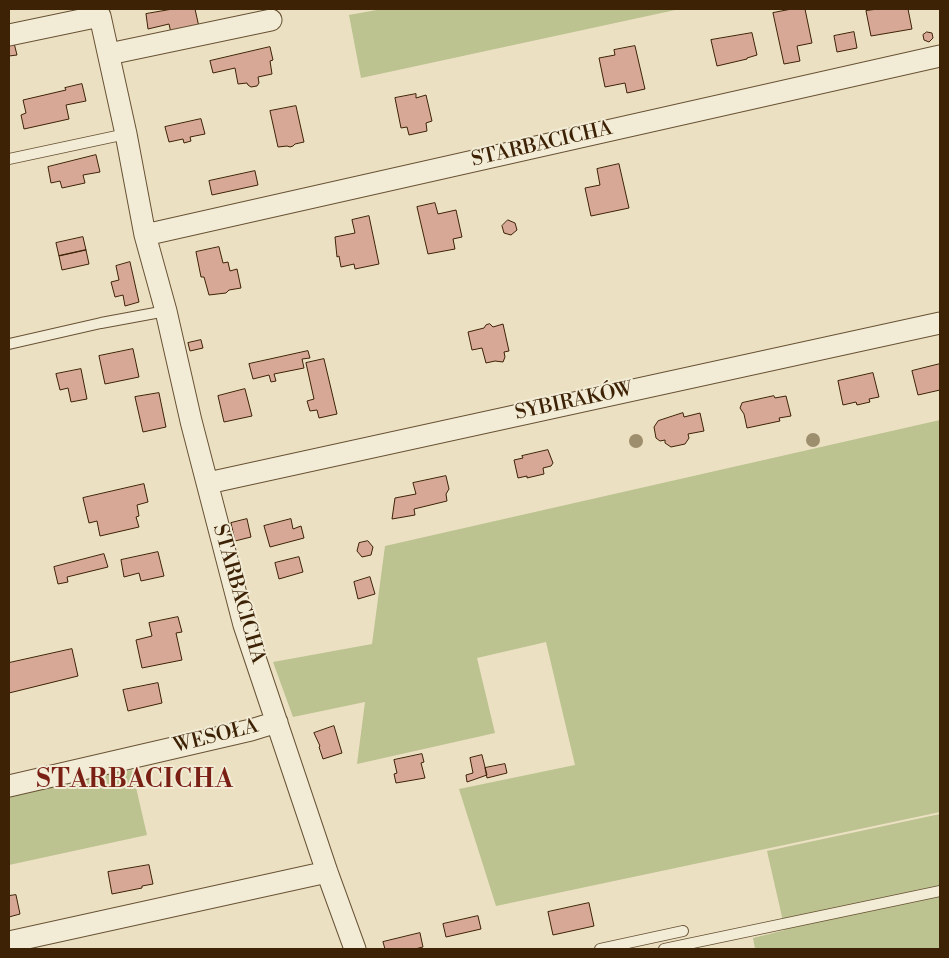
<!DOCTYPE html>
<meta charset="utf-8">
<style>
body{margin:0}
#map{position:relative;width:949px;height:958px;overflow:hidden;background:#ebe1c2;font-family:"Libre Bodoni",serif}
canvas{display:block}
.frame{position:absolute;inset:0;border:10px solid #3d2205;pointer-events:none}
</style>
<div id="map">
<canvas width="949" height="958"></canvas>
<div class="frame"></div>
</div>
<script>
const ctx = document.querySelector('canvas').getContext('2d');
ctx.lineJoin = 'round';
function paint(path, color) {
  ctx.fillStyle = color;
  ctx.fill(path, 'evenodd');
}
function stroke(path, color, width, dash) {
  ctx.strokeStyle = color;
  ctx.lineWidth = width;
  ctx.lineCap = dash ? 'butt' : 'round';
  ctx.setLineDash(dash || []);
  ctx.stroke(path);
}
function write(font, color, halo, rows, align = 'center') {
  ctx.font = font + ' "Libre Bodoni",serif';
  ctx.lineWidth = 4;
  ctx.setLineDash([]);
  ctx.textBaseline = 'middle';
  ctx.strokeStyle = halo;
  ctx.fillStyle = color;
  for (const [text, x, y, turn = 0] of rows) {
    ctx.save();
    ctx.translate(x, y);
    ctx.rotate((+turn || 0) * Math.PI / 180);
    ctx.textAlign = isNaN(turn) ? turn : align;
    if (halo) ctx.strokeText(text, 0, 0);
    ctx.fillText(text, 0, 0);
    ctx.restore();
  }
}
const green = new Path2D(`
 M382,9H680L361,78L349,15Z
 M940,420V812L496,906L459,789L575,765L546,642L477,658L495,733L357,764L365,702L293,717L273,662L372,644L385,546Z
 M132,770L147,835L9,865V796Z
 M940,814V949H755L753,938L785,930L767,851Z`);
const building = new Path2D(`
 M173,9H195L199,27L171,33L169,24L148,29L146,14Z
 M792,9H805L812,43L797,46L800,61L784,64L773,13Z
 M878,9H908L912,29L871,36L866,11Z
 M854,32L857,48L837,52L834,36Z
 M927,32L932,33L933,38L929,42L924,40L923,35Z
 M752,33L757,55L747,58V59L717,66L711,40Z
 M13,39L17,55L9,56V40Z
 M635,46L645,89L627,93L625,83L605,87L599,58L615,55L614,50Z
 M270,47L273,60L270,61L272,74L258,77L259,83L257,86L251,87L248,85L247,83L238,84L235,68L213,73L210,61Z
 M82,84L86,101L66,105L69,119L24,129L21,115L26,113L23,100L66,90L65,88Z
 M416,94V98L426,95L432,121L426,123L427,131L409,135L407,127L401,128L395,98Z
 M296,106L304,142L295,144L293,146L290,147L287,146L278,147L270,111Z
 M201,119L205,134L190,137L191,141L184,143L183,139L169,142L165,127Z
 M96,155L100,172L83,175L85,183L62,188L60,181L51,183L48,167Z
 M619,164L629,208L591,216L585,188L600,185L597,169Z
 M255,171L258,185L212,195L209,181Z
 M435,203L438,214L456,210L462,237L453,239L455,249L428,254L417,207Z
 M369,216L379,264L355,269L354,264L341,267L339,256L337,257L335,237L355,233L352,220Z
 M508,220L515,223L517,230L511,235L504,233L502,226Z
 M83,237L86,250L59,256L56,243Z
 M219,247L223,263L228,262L230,271L237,269L241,288L229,290L226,293L209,295L204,277H201L196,252Z
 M86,250L89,264L62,270L59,256Z
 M130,262L139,302L125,306L123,295L115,297L111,282L119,280L116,266Z
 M490,324L493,327L503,324L509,351L504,352L505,357L503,362L495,361L486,363L482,348L472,350L468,332L484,328L486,325Z
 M201,340L203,348L190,351L188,343Z
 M133,349L139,377L105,384L99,356Z
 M308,351L310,358L302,359L304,368L274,374L276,381L271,382L269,375L253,379L249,364Z
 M324,359L337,414L319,418L317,410L310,411L307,401L314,399L306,363Z
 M940,364V390L918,395L912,371Z
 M81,369L87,399L71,402L68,388L60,390L56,374Z
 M873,373L879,397L869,399L870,402L857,405L856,402L843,405L838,381Z
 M245,389L252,416L224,422L218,396Z
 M159,393L166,427L143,432L135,397Z
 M774,396L775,398L786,396L791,416L779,418L780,421L747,428L744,414L740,408L742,403Z
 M683,413L684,417L700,413L704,431L688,434L689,438L685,444L671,447L665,443V440L660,441L656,438L654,427L658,421Z
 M548,450L553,463L551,466L543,468L544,474L527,478V476L518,478L514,460L523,458L522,456Z
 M446,476L449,489L446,494L447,501L414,509L415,515L392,519L395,498L416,494L413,483Z
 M144,484L148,502L137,505L139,516L136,517L139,527L100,536L97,521L89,523L83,498Z
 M247,519L251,537L235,541L231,523Z
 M291,519L293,529L301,526L304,538L270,547L264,526Z
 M368,541L373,547L371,555L362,557L357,551L359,543Z
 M158,552L164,576L141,581L139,573L124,577L121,560Z
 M104,554L108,567L67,577L68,582L58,584L54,567Z
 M299,557L303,572L279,579L275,563Z
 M370,577L375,594L358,599L354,582Z
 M178,617L182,632L176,633L182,660L142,668L136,640L152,636L149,623Z
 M72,649L78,676L9,693V663Z
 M158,683L162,703L128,711L123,690Z
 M334,726L342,753L323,759L319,747L320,746L314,733Z
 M422,754L424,762L421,763L425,778L396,783L394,774L397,773L394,760Z
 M482,755L487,775L467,782L466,775L473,773L470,758Z
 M505,764L507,773L487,778L485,768Z
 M149,865L153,884L142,886V888L112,894L108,872Z
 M16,895L20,914L9,917V896Z
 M589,903L594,926L553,935L548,912Z
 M478,916L481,929L446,937L443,924Z
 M420,933L423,947L415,949H385L383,942Z`);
const service = new Path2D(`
 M9,159L126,134
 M9,344L101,323L166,311
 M600,949L683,931
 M664,949L940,891`);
const minor = new Path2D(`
 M9,35L100,16L126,134L145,235L166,311L191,421L244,625L327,872L355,949
 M109,54L271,20
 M145,235L940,56
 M208,483L940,323
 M9,786L251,730L277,722
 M9,942L327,872`);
const trees = [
 [813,440],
 [636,441]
];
const streetNames = [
 ["STARBACICHA",542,145,-13],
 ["SYBIRAKÓW",574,402,-12],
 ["STARBACICHA",238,594,74],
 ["WESOŁA",216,737,-14]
];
const districtNames = [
 ["STARBACICHA",135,781]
];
paint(green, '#bcc290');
paint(building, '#d8a896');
stroke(building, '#3d2205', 1);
stroke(service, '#685234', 12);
stroke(minor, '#685234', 23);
stroke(service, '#f2ecd7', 10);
stroke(minor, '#f2ecd7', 21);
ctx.fillStyle = '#9d8e6d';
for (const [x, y] of trees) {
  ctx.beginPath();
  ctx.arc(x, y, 7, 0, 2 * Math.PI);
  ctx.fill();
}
write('20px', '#3d2205', '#f2ecd7', streetNames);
ctx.letterSpacing = '1px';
write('bold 25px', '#7a1f14', '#f2ecd7', districtNames);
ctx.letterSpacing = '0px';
</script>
